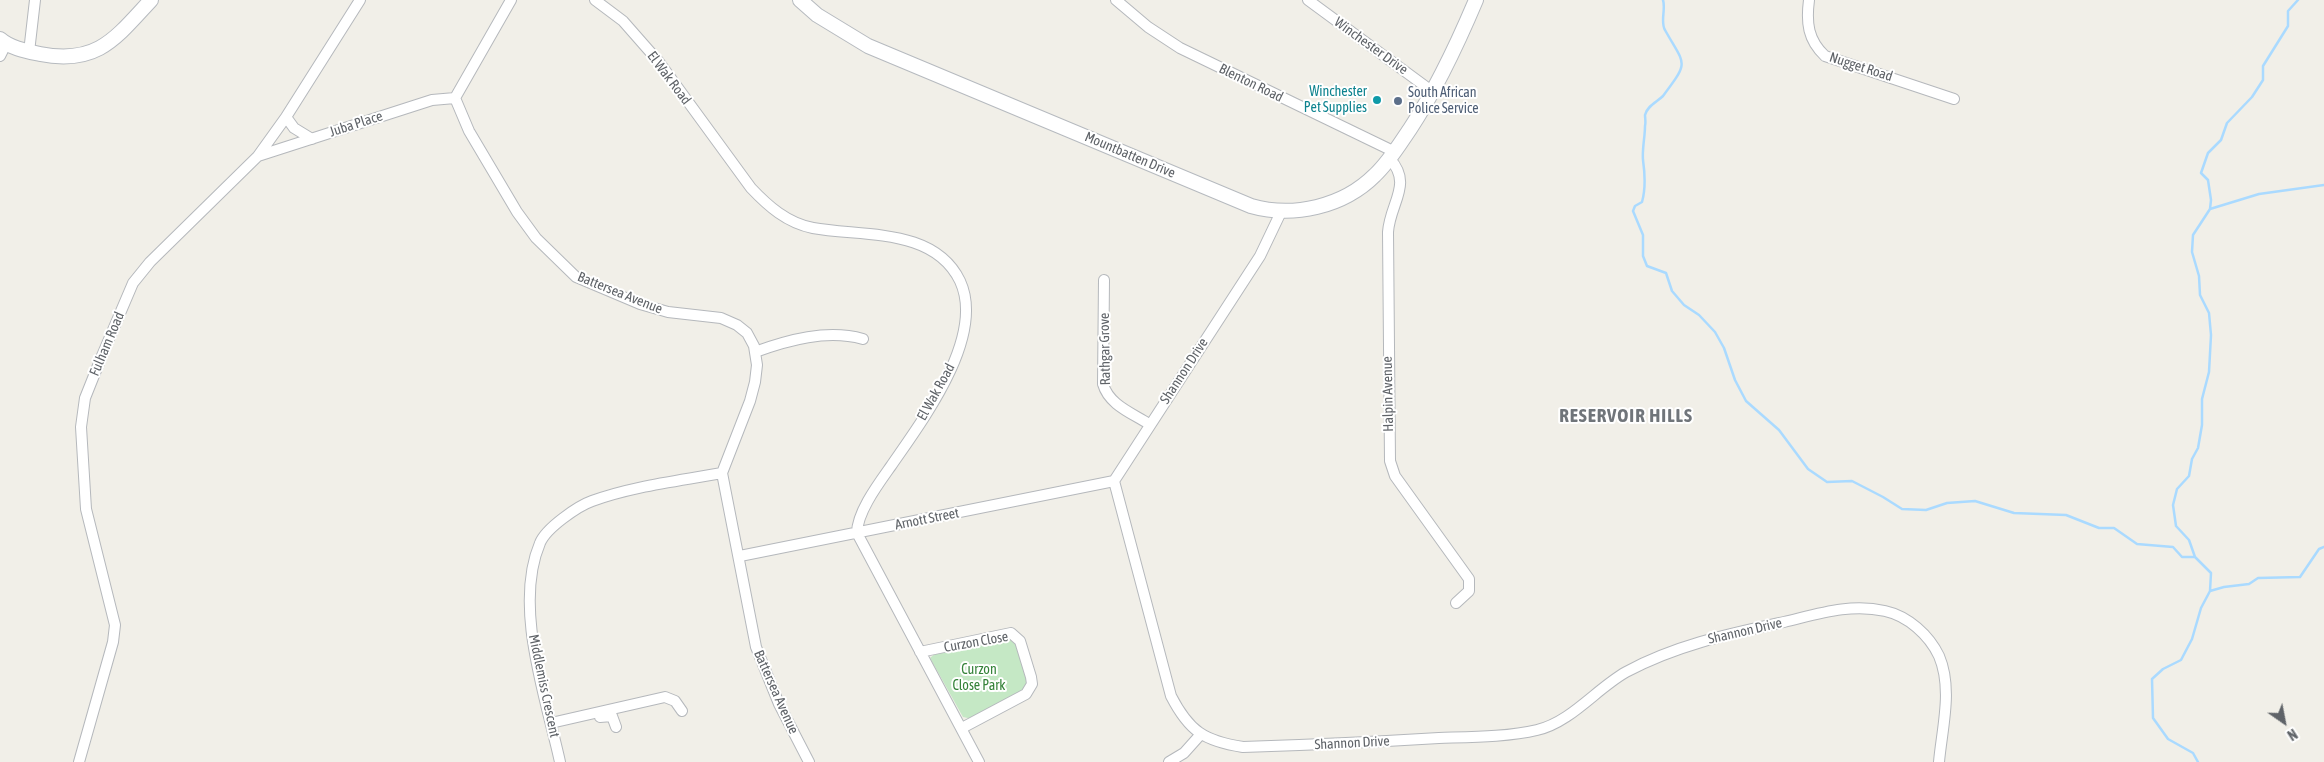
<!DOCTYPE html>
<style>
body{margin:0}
#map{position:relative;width:2324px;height:762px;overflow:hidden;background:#f1efe8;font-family:"Asap Condensed",sans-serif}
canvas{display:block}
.north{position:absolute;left:2259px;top:697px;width:50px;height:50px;-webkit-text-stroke:4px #fff;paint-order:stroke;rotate:147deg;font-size:14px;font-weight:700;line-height:20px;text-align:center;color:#5f6368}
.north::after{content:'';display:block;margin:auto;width:18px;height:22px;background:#5f6368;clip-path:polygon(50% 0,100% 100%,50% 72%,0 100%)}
</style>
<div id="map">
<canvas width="2324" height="762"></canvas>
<div class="north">N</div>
</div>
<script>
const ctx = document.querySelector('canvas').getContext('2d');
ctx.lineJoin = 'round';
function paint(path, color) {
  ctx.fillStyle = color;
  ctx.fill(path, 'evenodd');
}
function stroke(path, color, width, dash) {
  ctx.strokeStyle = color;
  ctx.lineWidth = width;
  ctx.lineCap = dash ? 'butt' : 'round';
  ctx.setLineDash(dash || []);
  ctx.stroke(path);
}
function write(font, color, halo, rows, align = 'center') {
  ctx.font = font + ' "Asap Condensed",sans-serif';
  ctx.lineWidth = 4;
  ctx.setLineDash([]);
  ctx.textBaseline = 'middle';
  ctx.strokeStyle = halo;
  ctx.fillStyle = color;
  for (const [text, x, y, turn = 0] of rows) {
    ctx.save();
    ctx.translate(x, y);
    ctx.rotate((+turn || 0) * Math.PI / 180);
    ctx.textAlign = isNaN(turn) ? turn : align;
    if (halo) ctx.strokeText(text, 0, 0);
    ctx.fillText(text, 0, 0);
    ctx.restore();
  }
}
const green = new Path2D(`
 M1010,637L1016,641L1029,682L1025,691L973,719L963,717L930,658L936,653Z`);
const stream = new Path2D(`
 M1663,0C1666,9 1660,22 1665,30C1685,66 1690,60 1663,96C1657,102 1647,106 1645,115C1645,118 1646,122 1645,126C1645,137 1642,149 1643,160C1645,174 1646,188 1642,202L1635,206L1633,211L1643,235V256L1647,266L1666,273L1672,291L1684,305L1699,315L1715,332L1724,348L1735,380L1746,401L1779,430L1808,469L1827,482L1852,481L1883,497L1902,509L1926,510L1947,503L1975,501L2014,513L2066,515L2099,528H2114L2137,544L2173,547L2182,557H2195
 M2210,209L2259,194L2324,185
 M2210,591L2224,587L2249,584L2258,578L2300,577L2319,549L2324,547
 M2198,762L2193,753L2168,739L2153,718L2152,679L2163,669L2181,660L2192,639L2201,608L2210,591L2211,573L2195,557L2189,540L2176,526L2173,505L2177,489L2189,476L2192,459L2198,448L2202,425V399L2209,372L2211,335L2209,313L2200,295L2199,276L2192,252L2193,235L2210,209L2211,200L2208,180L2201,173L2208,153L2221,140L2227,123L2252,97L2263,80V66L2288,26V11L2298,0`);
const street = new Path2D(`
 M511,0L455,98L469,131L517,212L536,238L576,277L640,304L668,312L721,318L737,325L747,333L754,346L757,365L755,382L750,401L722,473L756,647L779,704L809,762
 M595,0L623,21L659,62L751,188C768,206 787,223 813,228C862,237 934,227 960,281C986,337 922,421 891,466C879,483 857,512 857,533L979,762
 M1116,0L1148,27L1180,48L1395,152
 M1308,0L1433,92
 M1809,0C1806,23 1808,40 1825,56L1954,99
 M29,52L35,0
 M0,56L6,44
 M286,117L294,128L312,139
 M258,156L432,100L455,98
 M1390,159C1413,184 1390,203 1388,232L1390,461L1395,476L1469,579V591L1456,603
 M1281,212L1260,256L1114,481L1171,696C1189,731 1204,741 1243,747C1308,745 1374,742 1439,738C1470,737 1508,737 1537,730C1571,722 1596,689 1626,672C1676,645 1729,634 1784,622C1818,614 1850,603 1885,611C1908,616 1929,635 1939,656C1953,689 1942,728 1939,762
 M1104,280L1103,384C1109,405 1132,413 1149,424
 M755,352C788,340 827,329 863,339
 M740,556L1114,481
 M920,652L1011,633L1020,641L1031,677L1032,684L1026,694L962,728
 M600,717L612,716L616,727
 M551,723L665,697L675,701L682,711
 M79,762L113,642L115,625L86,509L81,427L85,398L101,358L133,283L150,262L258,156L286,117L360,0
 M560,762C546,698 513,606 540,543C546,528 578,506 592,501C633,486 679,481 722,473
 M1169,762L1184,753L1201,734`);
const secondary = new Path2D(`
 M800,0L817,15L868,46L1251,206C1293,218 1343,207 1375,175C1389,162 1399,145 1410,129C1437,88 1457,45 1476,0
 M0,39C10,48 26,51 40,54C97,65 115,39 151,0`);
const markers = [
 [1377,100,5,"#0f9aa8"],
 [1398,101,5,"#5c6f8a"]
];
const streetNames = [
 ["Winchester Drive",1371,46,36],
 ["Nugget Road",1861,67,18],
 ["El Wak Road",669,78,53],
 ["Blenton Road",1251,83,26],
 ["Juba Place",356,124,-18],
 ["Mountbatten Drive",1130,155,23],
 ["Battersea Avenue",620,293,22],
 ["Fulham Road",107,344,-67],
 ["Rathgar Grove",1105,349,-91],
 ["Shannon Drive",1184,371,-57],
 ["El Wak Road",936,392,-61],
 ["Halpin Avenue",1388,394,-91],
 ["Arnott Street",927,519,-11],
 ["Shannon Drive",1745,631,-13],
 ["Curzon Close",976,642,-10],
 ["Middlemiss Crescent",544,686,78],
 ["Battersea Avenue",776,692,66],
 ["Shannon Drive",1352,743,-3]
];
const cultureNames = [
 ["Winchester",1367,92],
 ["Pet Supplies",1367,108]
];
const serviceNames = [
 ["South African",1408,93],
 ["Police Service",1408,109]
];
const parkNames = [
 ["Curzon",979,670],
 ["Close Park",979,686]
];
const districtNames = [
 ["RESERVOIR HILLS",1626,416]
];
paint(green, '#c5e8c5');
stroke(stream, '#aadaff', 2.5);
stroke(street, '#b5b8bc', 12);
stroke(secondary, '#b6babf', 16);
stroke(street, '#fff', 10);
stroke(secondary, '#fff', 14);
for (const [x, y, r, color] of markers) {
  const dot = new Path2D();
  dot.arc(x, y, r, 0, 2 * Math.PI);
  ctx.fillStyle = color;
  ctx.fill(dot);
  stroke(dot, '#fff', 2);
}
write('14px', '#5f6368', '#fff', streetNames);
write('14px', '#0d838f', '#fff', cultureNames, 'right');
write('14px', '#4e5e75', '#fff', serviceNames, 'left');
write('14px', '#348238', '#fff', parkNames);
ctx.letterSpacing = '1px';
write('bold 19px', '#70757a', '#fff', districtNames);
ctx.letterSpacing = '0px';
</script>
